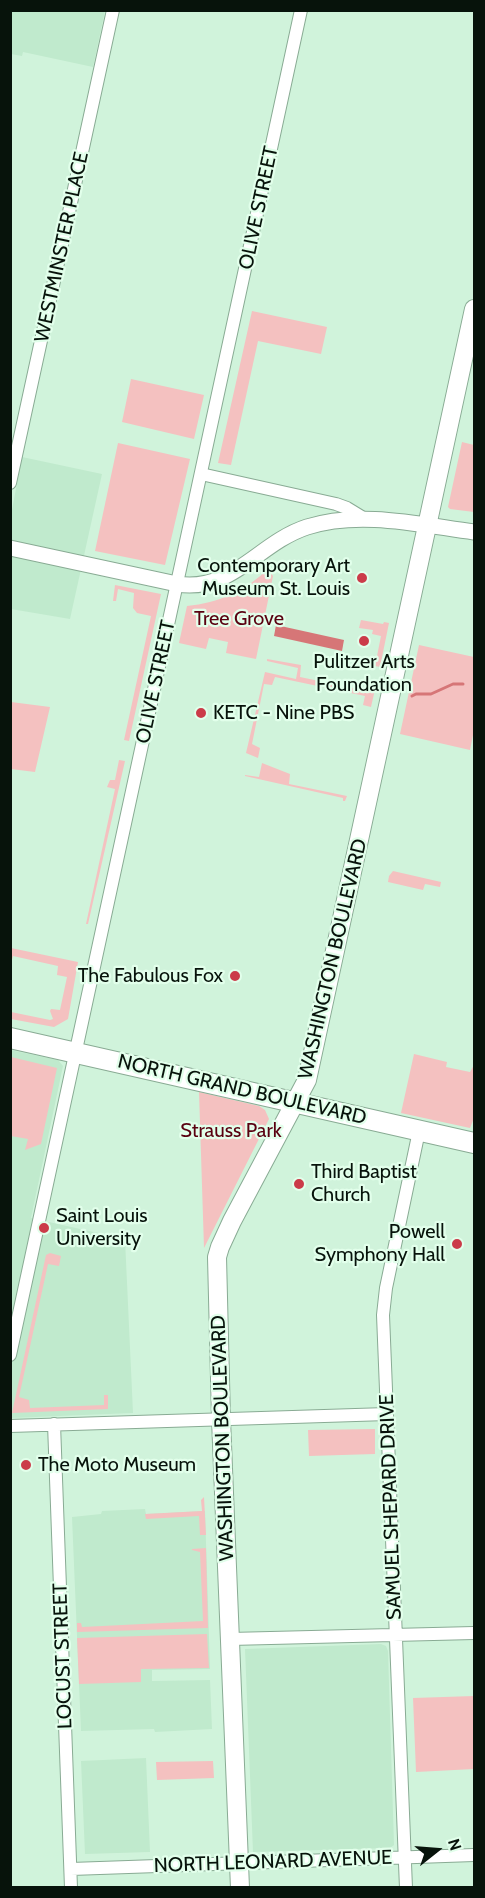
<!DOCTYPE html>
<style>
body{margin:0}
#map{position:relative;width:485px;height:1898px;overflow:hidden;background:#d0f3db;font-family:Cabin,sans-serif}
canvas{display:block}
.frame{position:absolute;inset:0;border:12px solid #07130b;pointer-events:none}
.north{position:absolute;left:407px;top:1820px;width:60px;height:60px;-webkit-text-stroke:4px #e2ffeb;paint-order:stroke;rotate:73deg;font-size:16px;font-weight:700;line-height:24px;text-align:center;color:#07130b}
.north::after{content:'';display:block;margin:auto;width:21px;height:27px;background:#07130b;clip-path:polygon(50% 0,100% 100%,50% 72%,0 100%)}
</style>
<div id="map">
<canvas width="485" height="1898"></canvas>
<div class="frame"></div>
<div class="north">N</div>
</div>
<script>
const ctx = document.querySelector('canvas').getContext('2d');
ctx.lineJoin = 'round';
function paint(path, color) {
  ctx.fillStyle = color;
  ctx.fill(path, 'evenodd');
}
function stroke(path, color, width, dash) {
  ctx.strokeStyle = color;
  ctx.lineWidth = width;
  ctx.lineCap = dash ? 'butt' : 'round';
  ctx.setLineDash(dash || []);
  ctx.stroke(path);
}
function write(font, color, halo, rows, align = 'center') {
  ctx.font = font + ' Cabin,sans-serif';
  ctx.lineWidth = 4.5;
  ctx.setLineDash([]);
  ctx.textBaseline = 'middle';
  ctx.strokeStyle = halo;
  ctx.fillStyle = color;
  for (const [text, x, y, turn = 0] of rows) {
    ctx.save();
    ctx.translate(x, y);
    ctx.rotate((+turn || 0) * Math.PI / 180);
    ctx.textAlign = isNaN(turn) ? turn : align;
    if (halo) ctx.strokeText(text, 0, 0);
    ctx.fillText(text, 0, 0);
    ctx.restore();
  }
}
const built = new Path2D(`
 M11,10L105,11L93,67L23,52L22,56L11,54Z
 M22,457L102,474L70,619L11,609V515Z
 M10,1050L58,1060L63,1066L31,1218L125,1239L133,1413L11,1418Z
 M145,1509L146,1514L205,1511L210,1669L152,1670V1681L210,1680L212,1729L155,1732L154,1729L81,1731L72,1517L101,1514L102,1511Z
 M381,1644L386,1646L388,1651L394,1845L390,1848L253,1852L245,1649Z
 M146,1758L150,1852L85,1854L81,1761Z`);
const green = new Path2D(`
 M252,311L327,327L321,354L258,341L231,465L218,463Z
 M131,379L204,395L194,439L122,422Z
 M462,442L474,445V512L450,509L448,507Z
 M118,443L190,459L165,565L95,551Z
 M268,569L273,576L256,659L226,653L228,642L209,638L206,649L179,643L187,606C219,603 245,591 268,569Z
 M115,585L161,594L129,741L124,740L151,616L137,613L133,608L134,593L118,589L116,601H113Z
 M361,620L383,624L384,622L389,623L380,667L375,666L381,636L372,634L373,630L359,628Z
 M419,645L474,657V730L470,750L400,734Z
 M267,659L301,665L300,677L367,691L369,685H376L371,707L363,705L365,696L275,677L272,685L264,684L252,744L260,748L258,758L246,753L265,672L296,679L298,668L267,661Z
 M11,702L50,707L35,772L11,769Z
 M119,760L125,761L88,924H86L115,789L107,787L110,780H115Z
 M262,763L290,774L289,784L347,796L345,801H343V798L245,776V775L259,777Z
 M393,871L441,882L440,887L425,884L423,890L388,882L389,876Z
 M11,948L78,962L68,1019L54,1027L11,1019V1012L50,1020L53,1019L50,1011L51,1009L60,1010L67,977L57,975L58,966L13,956L11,963Z
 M414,1054L447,1062L446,1067L470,1072L474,1065V1118L470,1128L401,1113Z
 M11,1057L57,1068L41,1144L25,1150L28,1139L11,1136Z
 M199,1092L259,1106L265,1110L269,1119L204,1248Z
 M50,1253L61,1256L59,1266L48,1264L19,1397L29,1400L30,1408L104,1405V1395H108V1409L12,1413L46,1255Z
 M375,1429V1454L309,1456L308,1430Z
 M204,1497L206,1535H200L199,1516L146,1519L145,1514L202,1511L201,1500Z
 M206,1548L208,1628L77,1632V1623H81L82,1627L203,1621L200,1552L192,1550V1549Z
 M207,1634L209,1668L141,1669V1682L79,1684L77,1638Z
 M474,1696V1769L416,1772L413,1698Z
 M213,1761L214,1778L157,1780L156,1762Z`);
const water = new Path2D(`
 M276,625L344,640L342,651L274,636Z`);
const stream = new Path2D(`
 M412,696L416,694H431L453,684H463`);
const minor = new Path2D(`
 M201,474L336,504L347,508L365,519
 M10,483L113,10
 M10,1355L301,10
 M54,1424L71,1888
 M10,1426L387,1414
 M230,1639L474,1633
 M71,1869L474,1855
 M406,1888L383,1315L386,1288L419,1131`);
const tertiary = new Path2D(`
 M10,548L177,584C232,593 258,543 307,527C360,510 421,525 474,532`);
const secondary = new Path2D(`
 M240,1888L221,1419L217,1257L220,1247L232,1221L307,1080L474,309`);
const primary = new Path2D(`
 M10,1038L474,1143`);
const markers = [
 [362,578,6,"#cb3b49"],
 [364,641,6,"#cb3b49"],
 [201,713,6,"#cb3b49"],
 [235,976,6,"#cb3b49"],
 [299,1184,6,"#cb3b49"],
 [44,1228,6,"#cb3b49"],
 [457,1244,6,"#cb3b49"],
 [26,1465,6,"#cb3b49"]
];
const streetNames = [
 ["OLIVE STREET",259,208,-78],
 ["WESTMINSTER PLACE",62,247,-78],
 ["OLIVE STREET",156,682,-78],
 ["WASHINGTON BOULEVARD",333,959,-77],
 ["NORTH GRAND BOULEVARD",242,1090,13],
 ["WASHINGTON BOULEVARD",223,1438,-92],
 ["SAMUEL SHEPARD DRIVE",391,1507,-92],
 ["LOCUST STREET",63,1656,-92],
 ["NORTH LEONARD AVENUE",273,1862,-2]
];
const poiNames = [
 ["Contemporary Art",350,566,"right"],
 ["Museum St. Louis",350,589,"right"],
 ["Pulitzer Arts",364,662,"center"],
 ["Foundation",364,685,"center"],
 ["KETC - Nine PBS",213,713],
 ["The Fabulous Fox",223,976,"right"],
 ["Third Baptist",311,1172],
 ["Church",311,1195],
 ["Saint Louis",56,1216],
 ["University",56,1239],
 ["Powell",445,1232,"right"],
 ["Symphony Hall",445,1255,"right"],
 ["The Moto Museum",38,1465]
];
const parkNames = [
 ["Tree Grove",239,619],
 ["Strauss Park",231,1131]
];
paint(built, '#c0eacd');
paint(green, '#f4c1c0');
paint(water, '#d67677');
stroke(stream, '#d67677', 3);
stroke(minor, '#89ab94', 14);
stroke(tertiary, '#89ab94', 17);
stroke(secondary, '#89ab94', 20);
stroke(primary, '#89ab94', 22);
stroke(minor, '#fff', 12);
stroke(tertiary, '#fff', 15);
stroke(secondary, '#fff', 18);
stroke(primary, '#fff', 20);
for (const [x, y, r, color] of markers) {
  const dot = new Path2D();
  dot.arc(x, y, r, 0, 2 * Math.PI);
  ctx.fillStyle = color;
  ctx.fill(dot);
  stroke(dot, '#e2ffeb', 2);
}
write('20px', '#07130b', '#e2ffeb', streetNames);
write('20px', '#07130b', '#e2ffeb', poiNames, 'left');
write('20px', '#590010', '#e2ffeb', parkNames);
</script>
